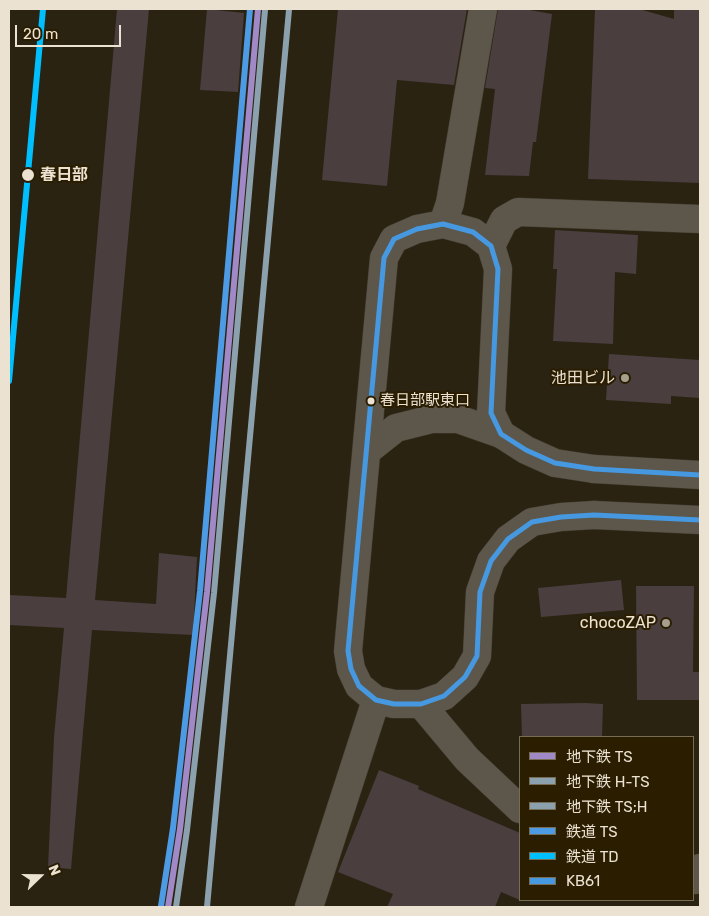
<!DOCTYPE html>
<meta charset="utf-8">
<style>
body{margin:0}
#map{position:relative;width:709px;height:916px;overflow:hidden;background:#2a2312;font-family:Rubik,"Noto Sans JP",sans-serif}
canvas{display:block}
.frame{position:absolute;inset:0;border:10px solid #ebe2d1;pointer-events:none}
.legend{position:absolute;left:519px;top:736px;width:175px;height:165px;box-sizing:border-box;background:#2a1d00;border:1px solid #776c54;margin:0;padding:6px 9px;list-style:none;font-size:15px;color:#ebe2d1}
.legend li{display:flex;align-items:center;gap:10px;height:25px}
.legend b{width:25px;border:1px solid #776c54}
.north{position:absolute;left:15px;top:851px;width:50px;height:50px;-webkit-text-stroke:4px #2a1d00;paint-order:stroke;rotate:68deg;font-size:14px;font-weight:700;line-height:20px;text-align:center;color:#ebe2d1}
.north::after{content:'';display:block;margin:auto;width:18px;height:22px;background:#ebe2d1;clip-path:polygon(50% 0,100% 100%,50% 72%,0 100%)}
.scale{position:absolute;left:15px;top:25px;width:106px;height:22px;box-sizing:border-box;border:2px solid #ebe2d1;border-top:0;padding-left:6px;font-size:15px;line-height:18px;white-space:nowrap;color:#ebe2d1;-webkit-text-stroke:4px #2a1d00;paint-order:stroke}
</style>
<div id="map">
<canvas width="709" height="916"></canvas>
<div class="frame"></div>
<ul class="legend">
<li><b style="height:6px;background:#a089c6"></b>地下鉄 TS</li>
<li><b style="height:6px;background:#8ba2ae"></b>地下鉄 H-TS</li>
<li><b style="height:6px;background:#8ba2ae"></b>地下鉄 TS;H</li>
<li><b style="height:6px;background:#4d9be4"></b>鉄道 TS</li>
<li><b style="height:6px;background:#00bfff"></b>鉄道 TD</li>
<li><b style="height:6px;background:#4699e1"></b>KB61</li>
</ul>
<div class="north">N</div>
<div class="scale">20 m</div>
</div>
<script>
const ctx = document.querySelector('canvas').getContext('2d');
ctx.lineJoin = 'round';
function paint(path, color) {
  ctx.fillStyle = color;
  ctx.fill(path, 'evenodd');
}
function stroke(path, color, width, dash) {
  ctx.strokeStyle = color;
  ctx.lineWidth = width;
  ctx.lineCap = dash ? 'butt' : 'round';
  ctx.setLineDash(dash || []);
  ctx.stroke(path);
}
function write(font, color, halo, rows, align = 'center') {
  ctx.font = font + ' Rubik,"Noto Sans JP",sans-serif';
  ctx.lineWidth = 4;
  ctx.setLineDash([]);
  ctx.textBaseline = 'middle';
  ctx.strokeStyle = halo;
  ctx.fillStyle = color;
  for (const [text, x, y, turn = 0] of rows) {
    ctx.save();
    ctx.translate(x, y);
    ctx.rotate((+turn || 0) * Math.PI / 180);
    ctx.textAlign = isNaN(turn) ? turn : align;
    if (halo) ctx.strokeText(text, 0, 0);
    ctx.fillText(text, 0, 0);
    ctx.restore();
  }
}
const building = new Path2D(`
 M117,9H149L95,600L156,604L159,553L197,557L193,635L92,630L71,869L48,867L54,737L64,628L9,625V595L66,598Z
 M207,9L244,13L238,92L200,90Z
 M338,9H467L454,85L397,80L387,186L322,180Z
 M498,9H524L552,14L536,142H533L529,176L485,175L495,89L485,88Z
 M595,9H639L674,19V9H700V183L588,179Z
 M555,230L638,235L636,274L615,272L613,344L553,341L557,269H553Z
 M609,354L700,360V398L671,396V404L606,400Z
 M621,580L624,610L541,617L538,588Z
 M636,586H694L693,672H700V700H637Z
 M586,703L603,704L602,737H522L521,704Z
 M379,770L419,786L418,789L520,833V900L501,892L495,907H387L393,894L338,872Z`);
const minor = new Path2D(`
 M443,224L450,203L483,9
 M491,246L504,220L518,212L700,219
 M367,451L396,428L432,419H458L501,434
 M421,704L467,759L520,809
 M695,880L700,868
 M309,907L376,700`);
const tertiary = new Path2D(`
 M594,515L561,517L532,522L508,539L491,561L480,592L477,656L465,677L444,696L421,704H394L376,700L359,686L351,669L348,651L384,258L394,239L417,229L443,224L473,232L491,246L498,269L491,413L501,434L526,450L555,463L594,469`);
const secondary = new Path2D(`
 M594,469L700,475
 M594,515L700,520`);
const bus1 = new Path2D(`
 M700,475L594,469L555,463L526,450L501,434L491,413L498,269L491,246L473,232L443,224L417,229L394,239L384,258L348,651L351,669L359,686L376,700L394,704H421L444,696L465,677L477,656L480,592L491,561L508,539L532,522L561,517L594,515L700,520`);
const rail1 = new Path2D(`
 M161,906L173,828L200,591L250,9`);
const rail2 = new Path2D(`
 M9,381L43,9`);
const metro1 = new Path2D(`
 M168,907L180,829L207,592L258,9`);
const metro2 = new Path2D(`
 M176,907L187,830L214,593L265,10`);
const metro3 = new Path2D(`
 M207,907L289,10`);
const markers = [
 [28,175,7,"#ebe2d1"],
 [625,378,5,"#a79f8e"],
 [371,401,4.5,"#ebe2d1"],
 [666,623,5,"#a79f8e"]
];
const busNames = [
 ["春日部駅東口",380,401]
];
const stopNames = [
 ["春日部",40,175]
];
const poiNames = [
 ["池田ビル",615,378],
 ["chocoZAP",656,623]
];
paint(building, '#4a3e3f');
stroke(minor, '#423c2f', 29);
stroke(tertiary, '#423c2f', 29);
stroke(secondary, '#423c2f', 29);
stroke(minor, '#5d574b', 28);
stroke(tertiary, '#5d574b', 28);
stroke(secondary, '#5d574b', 28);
stroke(bus1, '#4699e1', 5);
stroke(rail1, '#4d9be4', 6);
stroke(rail2, '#00bfff', 6);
stroke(metro1, '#a089c6', 6);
stroke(metro2, '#8ba2ae', 6);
stroke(metro3, '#8ba2ae', 6);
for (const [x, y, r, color] of markers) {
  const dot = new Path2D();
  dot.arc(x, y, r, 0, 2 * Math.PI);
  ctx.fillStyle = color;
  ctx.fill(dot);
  stroke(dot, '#2a1d00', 2);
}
write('15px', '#ebe2d1', '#2a1d00', busNames, 'left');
write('bold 16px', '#ebe2d1', '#2a1d00', stopNames, 'left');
write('16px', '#ebe2d1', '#2a1d00', poiNames, 'right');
</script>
